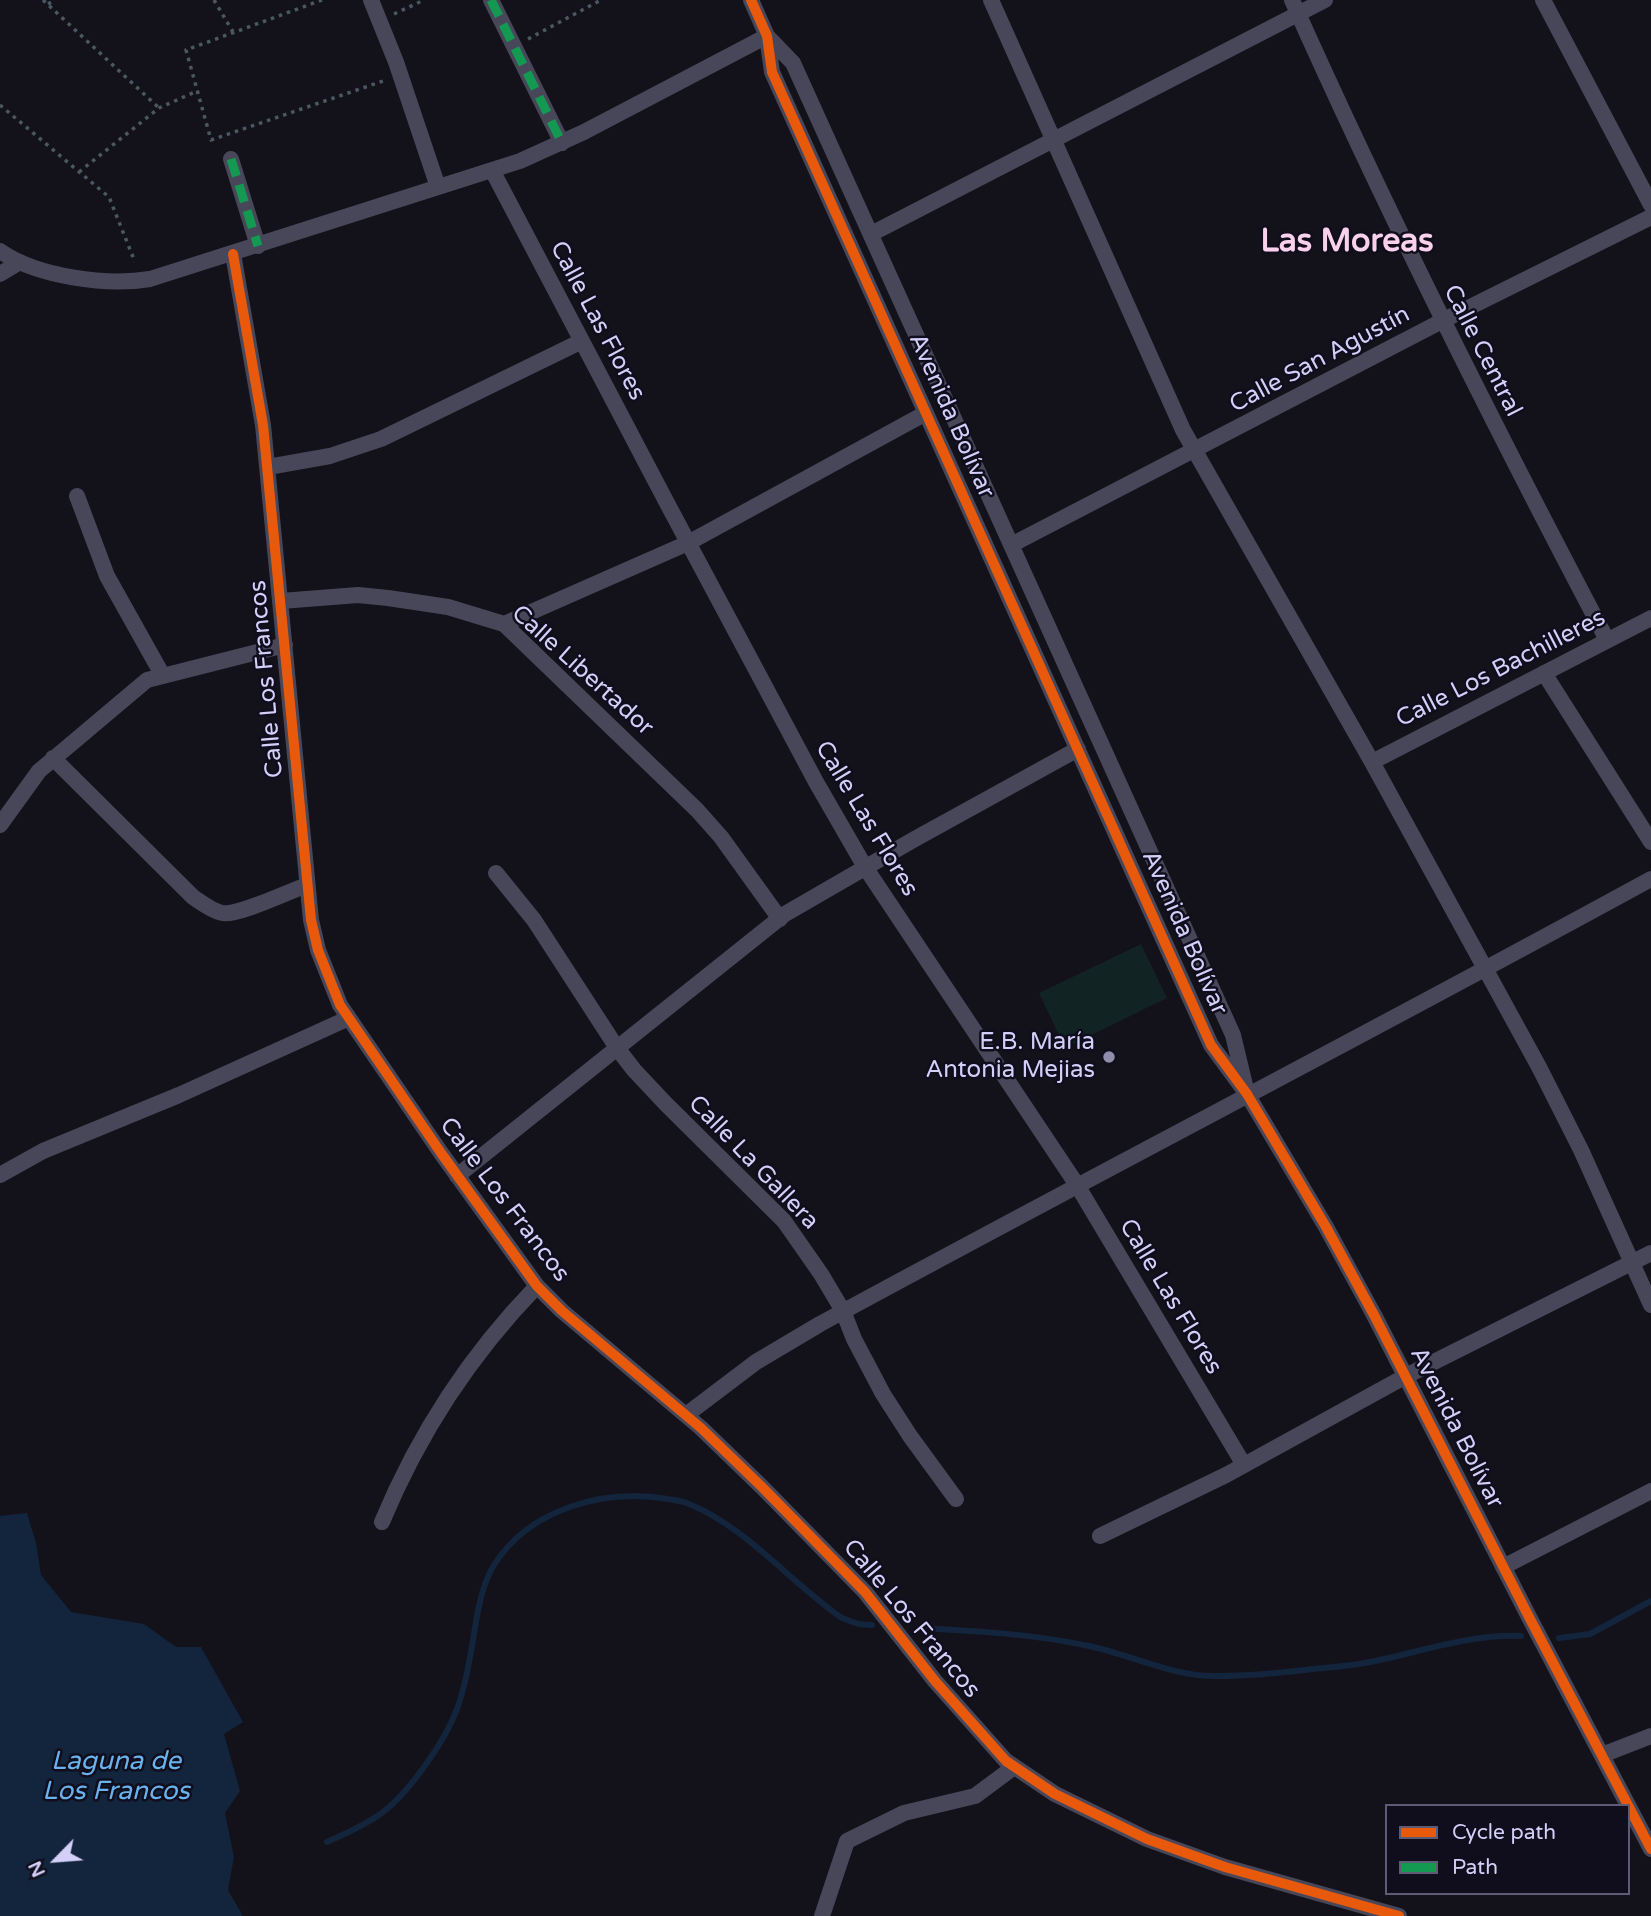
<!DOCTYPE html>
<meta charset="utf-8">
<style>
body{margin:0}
#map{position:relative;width:1651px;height:1916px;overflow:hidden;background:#13121a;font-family:"Varela Round",sans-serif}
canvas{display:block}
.legend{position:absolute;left:1385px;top:1804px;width:245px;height:91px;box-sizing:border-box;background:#100e1d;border:2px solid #5e5b75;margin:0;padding:9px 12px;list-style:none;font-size:21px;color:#d3cff9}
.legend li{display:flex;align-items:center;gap:14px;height:35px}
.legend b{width:35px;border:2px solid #5e5b75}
.north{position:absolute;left:21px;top:1825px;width:70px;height:70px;-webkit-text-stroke:5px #100e1d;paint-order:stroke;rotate:245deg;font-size:19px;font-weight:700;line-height:28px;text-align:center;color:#d3cff9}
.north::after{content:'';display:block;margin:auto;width:24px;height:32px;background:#d3cff9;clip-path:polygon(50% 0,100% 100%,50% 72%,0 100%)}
</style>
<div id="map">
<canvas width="1651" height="1916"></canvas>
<ul class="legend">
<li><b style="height:9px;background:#e8590c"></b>Cycle path</li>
<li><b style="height:9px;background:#139951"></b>Path</li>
</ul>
<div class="north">N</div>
</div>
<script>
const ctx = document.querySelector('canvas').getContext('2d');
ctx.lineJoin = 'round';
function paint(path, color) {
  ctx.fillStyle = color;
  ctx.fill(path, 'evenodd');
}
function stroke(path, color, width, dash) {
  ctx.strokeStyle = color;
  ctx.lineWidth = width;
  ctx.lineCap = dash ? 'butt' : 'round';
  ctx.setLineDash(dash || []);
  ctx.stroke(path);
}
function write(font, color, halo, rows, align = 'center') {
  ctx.font = font + ' "Varela Round",sans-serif';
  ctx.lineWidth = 5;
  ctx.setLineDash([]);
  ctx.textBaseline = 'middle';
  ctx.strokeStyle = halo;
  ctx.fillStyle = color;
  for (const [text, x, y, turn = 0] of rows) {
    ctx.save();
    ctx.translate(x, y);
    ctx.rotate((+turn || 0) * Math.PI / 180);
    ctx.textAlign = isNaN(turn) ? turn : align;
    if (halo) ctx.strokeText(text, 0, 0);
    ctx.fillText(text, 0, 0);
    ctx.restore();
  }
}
const green = new Path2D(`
 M1141,944L1167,998L1065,1048L1039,993Z`);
const water = new Path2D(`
 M27,1513L36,1543L41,1575L71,1612L144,1624L176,1647H201L243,1722L224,1734L240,1791L225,1813L234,1857L228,1890L243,1916H0V1516Z`);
const stream = new Path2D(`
 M920,1628C977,1631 1033,1634 1089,1646C1132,1655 1173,1677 1217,1676C1249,1676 1281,1673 1312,1669C1332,1667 1351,1666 1370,1662C1420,1652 1470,1634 1521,1636
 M1559,1638L1590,1634L1651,1601
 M327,1842C345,1834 363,1826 379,1815C408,1795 445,1741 457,1709C463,1693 467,1674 470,1657C476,1627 478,1591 494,1565C530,1508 606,1488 668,1499C675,1500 683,1501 689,1504C745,1526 792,1584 842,1618L858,1624L872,1625`);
const path = new Path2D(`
 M43,0L159,108
 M214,0L233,32
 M322,0L186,50L211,140L386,80
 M48,4L55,0
 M394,14L424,0
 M528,39L601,0
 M0,105L109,197L135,262
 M79,172L159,108L197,91`);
const street = new Path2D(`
 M371,0L396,62L438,187
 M491,0L562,143
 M751,0L767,36L772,72L1211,1045L1247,1094L1326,1227L1374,1315L1529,1617L1651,1849
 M991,0L1183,430L1372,762L1539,1067L1581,1150L1651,1305
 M1292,0C1389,217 1496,430 1607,640
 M1543,0L1651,205
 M767,36L793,63L1233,1035L1245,1085
 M231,159L258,246
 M492,170L667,503L816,782L865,867L1077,1185L1244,1465
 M871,234L1325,0
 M0,251C37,277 107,286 150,279L520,161L584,132L767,36
 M233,254L263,425L311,920L318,950L340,1005L441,1153L537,1286L562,1311L701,1428L762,1487L865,1592L935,1681L1006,1761L1055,1794L1147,1839L1225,1867L1399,1916
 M0,274L20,262
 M268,467L330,456L381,439L582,341
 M77,496L107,576L163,676
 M1011,545L1442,321L1651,217
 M281,601L358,595L388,598L448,607L504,624L697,810L721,837L780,919
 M504,624L688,543L926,413
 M1544,673L1651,842
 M53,758L193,897C202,903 212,911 222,913C238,916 290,891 307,885
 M1372,762L1651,618
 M0,825L39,771L147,680L285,645
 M496,873L534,920L617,1048L634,1070L665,1103L784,1221L821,1274L843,1311L854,1339L883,1394L910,1436L956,1499
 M0,1175L43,1151L179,1095L349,1018
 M457,1176L785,914L913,840L1078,749
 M686,1415L756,1362L820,1324C1096,1174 1375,1030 1651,879
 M382,1522C419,1433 471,1354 537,1286
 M1100,1536L1226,1475L1406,1376L1651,1253
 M1503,1567L1651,1491
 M1602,1755L1651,1736
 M822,1916L847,1841L904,1813L975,1796L1014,1767`);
const quiet = new Path2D(`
 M491,0L562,143
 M231,159L258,246`);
const cycleway = new Path2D(`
 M751,0L767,36L772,72L1211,1045L1247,1094L1326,1227L1374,1315L1529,1617L1651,1849
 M233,254L263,425L311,920L318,950L340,1005L441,1153L537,1286L562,1311L701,1428L762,1487L865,1592L935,1681L1006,1761L1055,1794L1147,1839L1225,1867L1399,1916`);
const markers = [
 [1109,1057,7,"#908dab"]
];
const streetNames = [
 ["Calle Las Flores",597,321,62],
 ["Calle Central",1482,351,63],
 ["Calle San Agustín",1320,360,-28],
 ["Avenida Bolívar",951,416,66],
 ["Calle Los Bachilleres",1501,669,-27],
 ["Calle Libertador",582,671,42],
 ["Calle Los Francos",267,679,-95],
 ["Calle Las Flores",866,819,59],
 ["Avenida Bolívar",1184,933,66],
 ["Calle La Gallera",753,1163,46],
 ["Calle Los Francos",504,1200,53],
 ["Calle Las Flores",1170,1297,59],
 ["Avenida Bolívar",1456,1428,63],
 ["Calle Los Francos",911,1619,50]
];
const poiNames = [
 ["E.B. María",1095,1043],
 ["Antonia Mejias",1095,1071]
];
const waterNames = [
 ["Laguna de",116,1762],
 ["Los Francos",116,1792]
];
const districtNames = [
 ["Las Moreas",1347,243]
];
paint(green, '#122324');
paint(water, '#13243d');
stroke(stream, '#13243d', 6);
stroke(path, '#4b5761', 3.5, [3.5, 5]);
stroke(street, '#484759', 16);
stroke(quiet, '#139951', 9, [18, 9]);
stroke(cycleway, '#e8590c', 10);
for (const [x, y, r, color] of markers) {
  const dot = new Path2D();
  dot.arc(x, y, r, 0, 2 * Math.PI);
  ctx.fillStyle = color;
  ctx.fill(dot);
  stroke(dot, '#100e1d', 2.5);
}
write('24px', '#d3cff9', '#100e1d', streetNames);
write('24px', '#d3cff9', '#100e1d', poiNames, 'right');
write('italic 26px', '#69b2ee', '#100e1d', waterNames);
write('bold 32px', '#fad1eb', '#100e1d', districtNames);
</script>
